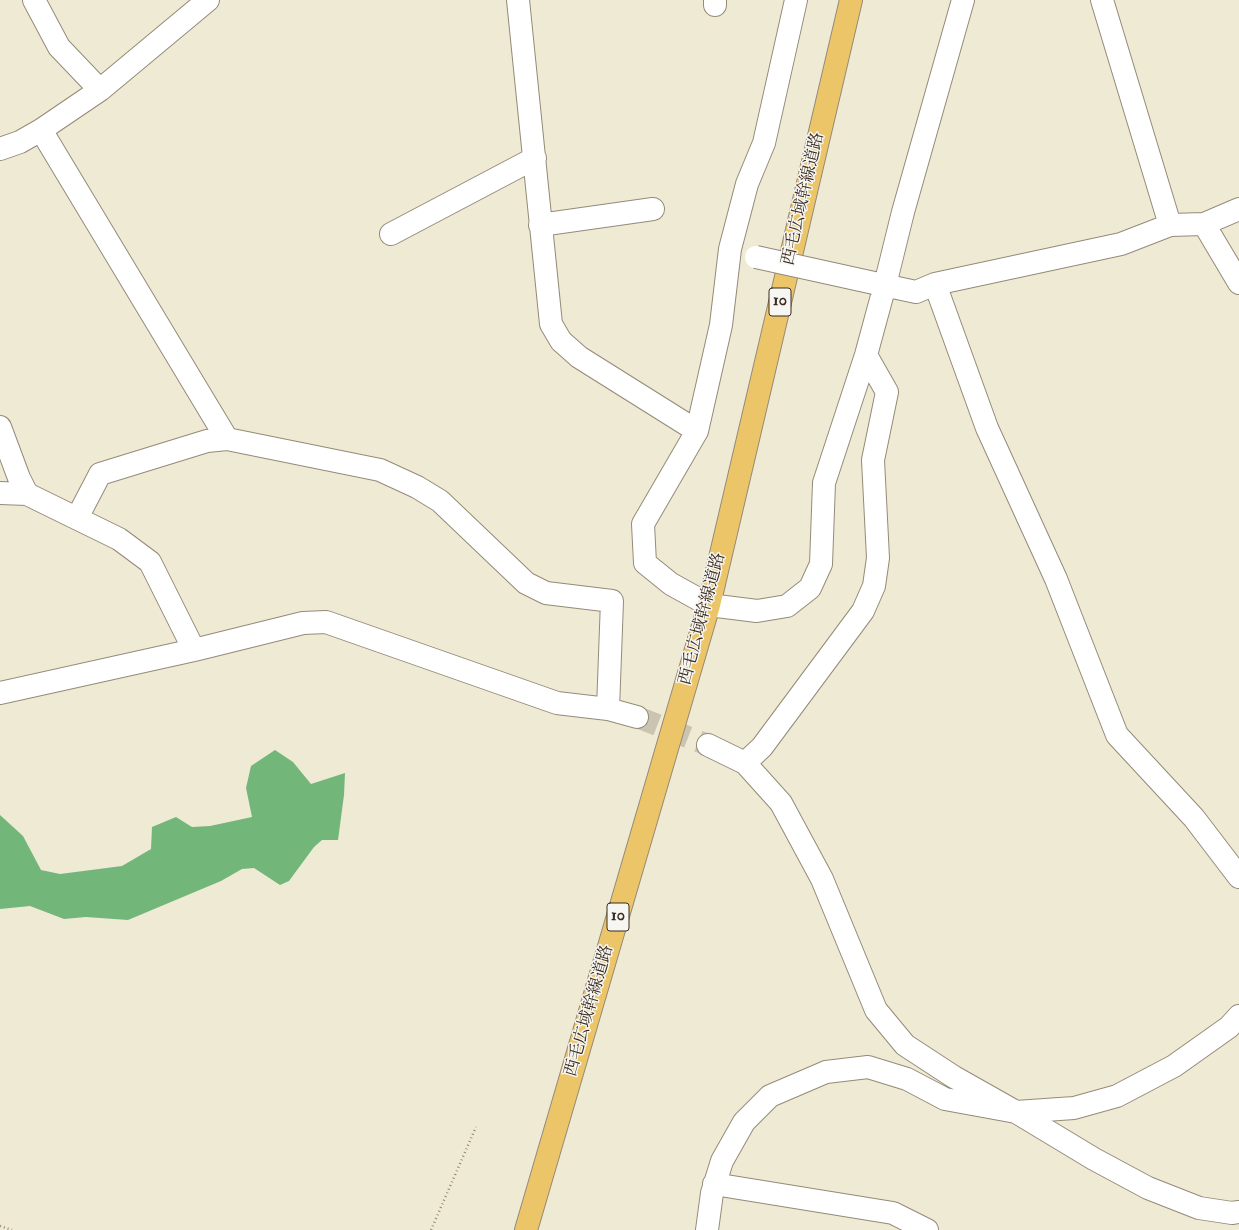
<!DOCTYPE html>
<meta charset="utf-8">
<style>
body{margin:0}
canvas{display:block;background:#efead4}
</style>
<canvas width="1239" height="1230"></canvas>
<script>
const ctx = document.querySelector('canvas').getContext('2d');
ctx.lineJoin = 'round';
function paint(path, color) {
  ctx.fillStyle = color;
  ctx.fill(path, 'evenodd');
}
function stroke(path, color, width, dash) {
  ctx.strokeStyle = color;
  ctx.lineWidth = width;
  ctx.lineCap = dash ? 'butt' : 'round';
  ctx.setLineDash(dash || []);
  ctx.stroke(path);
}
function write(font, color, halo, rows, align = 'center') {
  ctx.font = font + ' "IM FELL Double Pica","Noto Serif JP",serif';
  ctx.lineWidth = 3;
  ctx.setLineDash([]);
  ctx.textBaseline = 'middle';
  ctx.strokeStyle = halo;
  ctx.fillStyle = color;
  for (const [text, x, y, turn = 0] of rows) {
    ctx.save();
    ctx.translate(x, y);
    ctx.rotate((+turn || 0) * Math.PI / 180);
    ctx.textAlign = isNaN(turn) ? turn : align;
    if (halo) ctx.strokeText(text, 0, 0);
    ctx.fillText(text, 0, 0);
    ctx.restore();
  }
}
const forest = new Path2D(`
 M275,750L293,762L311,784L345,773L344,795L338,840H322L314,847L289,881L280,885L254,868L242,869L221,881L128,920L86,917L64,919L30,906L0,909V815L23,836L41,870L60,874L122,866L151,849L152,827L176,817L192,827L210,826L252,817L246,788L251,766Z`);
const minorTunnel = new Path2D(`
 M637,717L708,745`);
const path = new Path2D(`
 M0,1226L12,1230
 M431,1230L476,1127`);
const minor = new Path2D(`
 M34,0L59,47L100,90
 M518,0L551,324L561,341L579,357L697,431
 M715,0V5
 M796,0L764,143L747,184L730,249L721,325L697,431L643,524L645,563L671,584L709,605L757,611L787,606L810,588L821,564L824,483L866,355L885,285L903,212L963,0
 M1102,0L1170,225
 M41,130L227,439
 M0,149L20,142L41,130L100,90L208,0
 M1204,224L1239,209
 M540,225L653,209
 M391,234L535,158
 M874,283L916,292L935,284L1121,244L1170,225L1204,224L1239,283
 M935,284L987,428L1056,579L1117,735L1194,818L1239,877
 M0,427L19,478L27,494L119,539L150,562L194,650
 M0,493L27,494
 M77,518L100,474L207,441L227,439L380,470L417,487L440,501L526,583L546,593L612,601L608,709
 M0,693L194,650L303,623L326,622L557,703L608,709L637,717
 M708,745L745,763L781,803L822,879L876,1010L905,1045L954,1077L1016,1112L1074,1108L1117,1096L1174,1066L1229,1027L1239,1016
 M745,763L762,747L863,611L874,586L878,558L873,460L887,392L866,355
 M714,1184L893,1213L927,1230
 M707,1230L712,1193L722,1161L744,1122L770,1096L826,1072L868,1067L907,1079L945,1099L1016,1112L1094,1159L1148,1188L1199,1208L1232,1213L1239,1212`);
const major = new Path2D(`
 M526,1230L709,605L851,0`);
const minorBridge = new Path2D(`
 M756,257L874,283`);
const shields = [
 [780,302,22],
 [618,917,22]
];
const shieldNames = [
 ["10",780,302],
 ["10",618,917]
];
const streetNames = [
 ["西毛広域幹線道路",804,199,-77],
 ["西毛広域幹線道路",703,619,-75],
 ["西毛広域幹線道路",590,1011,-74]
];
paint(forest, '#73b67a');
stroke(minorTunnel, '#cbc4b0', 22, [22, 11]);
stroke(minor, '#958a79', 24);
stroke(major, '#958a79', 24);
stroke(path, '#958a79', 2.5, [1, 3]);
stroke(minor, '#fff', 22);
stroke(major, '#edc569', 22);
stroke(minorBridge, '#958a79', 24, []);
stroke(minorBridge, '#fff', 22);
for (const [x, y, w] of shields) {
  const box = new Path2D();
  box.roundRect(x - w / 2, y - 14, w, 28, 3);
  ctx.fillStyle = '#f6f6f2';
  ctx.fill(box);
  stroke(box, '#3b2a1e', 1);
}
write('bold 16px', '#3b2a1e', null, shieldNames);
write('17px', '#3b2a1e', '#f6f6f2', streetNames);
</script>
